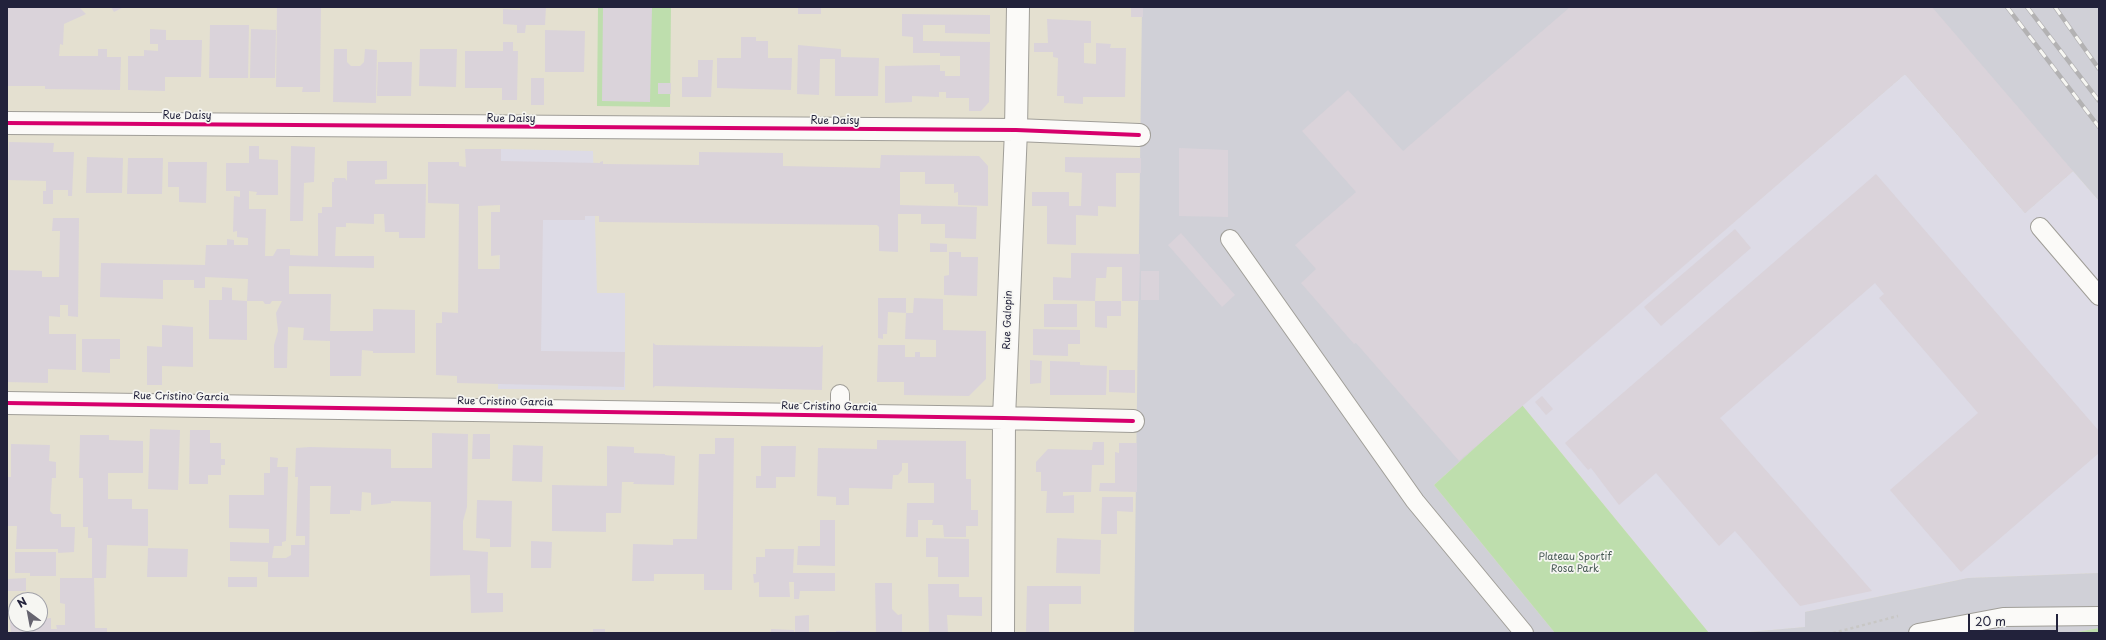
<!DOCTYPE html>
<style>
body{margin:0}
#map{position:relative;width:2106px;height:640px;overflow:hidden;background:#e4e0d0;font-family:"Playpen Sans",sans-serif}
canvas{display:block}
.frame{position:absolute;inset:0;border:8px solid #22223b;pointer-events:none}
.north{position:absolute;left:8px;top:592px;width:40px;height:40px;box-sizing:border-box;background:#f6f6f2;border:1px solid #a1a1a9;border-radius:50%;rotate:328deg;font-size:11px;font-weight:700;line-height:16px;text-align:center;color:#22223b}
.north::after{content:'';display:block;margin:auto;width:14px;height:18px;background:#66646f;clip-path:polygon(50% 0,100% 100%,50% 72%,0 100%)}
.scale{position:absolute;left:1968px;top:614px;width:90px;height:18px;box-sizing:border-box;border:2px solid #22223b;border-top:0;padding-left:5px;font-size:12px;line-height:14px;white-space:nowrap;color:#22223b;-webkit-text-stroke:3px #f6f6f2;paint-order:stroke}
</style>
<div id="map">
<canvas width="2106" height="640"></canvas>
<div class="frame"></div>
<div class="north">N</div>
<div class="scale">20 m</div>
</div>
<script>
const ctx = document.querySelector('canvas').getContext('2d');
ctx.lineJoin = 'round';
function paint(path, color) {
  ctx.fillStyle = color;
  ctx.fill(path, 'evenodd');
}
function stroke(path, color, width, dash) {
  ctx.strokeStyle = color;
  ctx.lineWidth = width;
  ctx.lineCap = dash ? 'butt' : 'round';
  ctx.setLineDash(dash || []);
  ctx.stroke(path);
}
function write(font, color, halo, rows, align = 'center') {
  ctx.font = font + ' "Playpen Sans",sans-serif';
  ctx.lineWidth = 3.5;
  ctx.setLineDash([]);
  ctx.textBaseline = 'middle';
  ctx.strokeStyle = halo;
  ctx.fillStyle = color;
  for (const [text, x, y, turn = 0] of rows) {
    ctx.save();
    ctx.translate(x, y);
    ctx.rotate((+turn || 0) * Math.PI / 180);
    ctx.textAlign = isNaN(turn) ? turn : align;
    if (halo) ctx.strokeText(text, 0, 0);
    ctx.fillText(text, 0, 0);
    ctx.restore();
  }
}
const built = new Path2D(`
 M1905,74L2025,213L2073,171L2099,201V573L1968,578L1805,612V627L1738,633H1709L1522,405Z
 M501,149L593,151L597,293H625V390L498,389Z`);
const industrial = new Path2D(`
 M1142,7H2099V201L2073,171L2025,213L1905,74L1522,405L1434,485L1555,633H1134Z
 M2099,573V628L2072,633H1738L1805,627V612L1968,578Z`);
const green = new Path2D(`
 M598,7H671L670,107L597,106Z
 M1522,405L1709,633H1555L1434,485Z
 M2099,628V633H2072Z`);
const building = new Path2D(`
 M7,7H79L86,14L64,24L63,45L60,44L59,56H98V49H107V57H121L120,90L45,89V86H7Z
 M111,7H124L114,12Z
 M277,7H321L320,92H302L303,87H276Z
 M520,7H546L545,25H526L525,33H517V25L503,24V9L520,10Z
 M603,7H652L650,102L602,101Z
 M798,7H821V14H798Z
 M1131,7H1143V17H1131Z
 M1570,7H1932L2073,171L2025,213L1905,74L1459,461L1356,343L1354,344L1301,283L1316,269L1295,245L1356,192L1302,131L1348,90L1403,151Z
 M902,14L990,15V34L945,33V25H923V41L990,42L989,102L981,111H969V98H946V92H939V97L912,96V102L885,103V66L940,65V71H945V76H960V56H940V53H913V37L902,36Z
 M1047,19L1091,21V43H1084V63L1096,64V43L1111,44L1110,48H1126L1125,97H1083V104L1064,103V96H1057L1058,58L1053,57V52H1034V43H1048Z
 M210,25H249L248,78H209Z
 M150,29L166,30V40H202L201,77H165V91L128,90V56H144V50L158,51V44H150Z
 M251,29L276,30L275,78H250Z
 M545,30L585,31L584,72H545Z
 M741,37H756V41H768V58H792L791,90L717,88V58H741Z
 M503,42H513V51H518L517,100H502V88H465V51H503Z
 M798,45L841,49V57L879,58L878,96H835V59H820L819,95L797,94Z
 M334,49H347V62L351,66H360L364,62L365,49L377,50L376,103L333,102Z
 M420,49H457L456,87L419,86Z
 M698,60H713L711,97H682V77H698Z
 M378,62H412L411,96H377Z
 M531,78H544V105H531Z
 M658,83H671V94H658Z
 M9,142L54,143L53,152H74L72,196H68V190H53V204H43V191H46V181L7,180Z
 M249,146H259V159L278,160V195H256L257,192L249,191V209H266L265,256H273L277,249H290V255L318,256V213H322V207H332V182H334V178H345L347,181V161H387V179L375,180V184H426L425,238H399V232H385L384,214H374V224L346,223V227H336L335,256H374V268L289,266V294H331L330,331H373V309L415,310V353H373V351L362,350L361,376H330V341L303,340L304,328L288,327L287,368H274V345L278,331L276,313L282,301H272L270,304H265L263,301H247V340L209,339V300H222V287L232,288V300L247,301L248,279L205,277V288H194V280H163V299L100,297L101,263L205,265L206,245H227V239L234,240V245H248V238L237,237V231L233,232L234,196L240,197V191H226V163H249Z
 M291,146L315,147L314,182L304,183L303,221H290Z
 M1179,148L1228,150V217L1179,216Z
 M465,149H501V161L600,163V162L603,161V164L699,165V152L783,153V166L880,168L881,155L979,156L988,166V206L958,205V192L954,193V184H925V172H900V205L977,207L976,239L945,238V224H921V214H898V252L879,251V227L877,225L601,222H599V216H585V220H543L541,351L625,352L624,387L457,383V376L436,375V323H442V312L458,313L459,204L428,203V162H459V166L466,167ZM500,205V212H491V256L500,255V269H478V206Z
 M87,157L123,158L122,193H86Z
 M1065,157L1141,158V173H1116V207L1098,206V216L1076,215V245L1047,244V206H1032V192H1069V206H1081L1082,173L1065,172Z
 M128,158H163L162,194H127Z
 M168,162H207L206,203L179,202V187H168Z
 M1876,174L2099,431V453L1961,572L1890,490L1978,413L1879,298L1884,294L1875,283L1720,418L1872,591L1800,606L1735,531L1719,546L1656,473L1619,505L1591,468L1588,470L1565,443Z
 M53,218H79L78,317L68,316V305H60V317L49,316V334H76V370L48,369V383L7,382V270L42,271V277H59L60,231H52Z
 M1735,229L1751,248L1661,326L1644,307Z
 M1181,233L1235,295L1222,307L1168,245Z
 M930,243L947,244V252H930Z
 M949,252H961V257H978L977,296L944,295V276L949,275Z
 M1071,253L1140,254L1139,301H1122V267H1107L1106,278H1096L1095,301L1053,300V277L1071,278Z
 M1141,271H1159V300H1141Z
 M878,298H906V313L888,312L887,334H883V339L878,338Z
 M914,298L943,299V330L986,331V379L969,396L904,395V382H877L878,345H905V357H915V352H920V357H936V340L905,339L906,313H913Z
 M1095,301H1121V316H1107V328L1095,327Z
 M1044,304H1077V327H1044Z
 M162,325L193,327V367L162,366V385H147V346L162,347Z
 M1033,329L1080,330V344H1068V356L1033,355Z
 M82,339H120V359H110V373L82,372Z
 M653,343L656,345L820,347L823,345L822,390L655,386L653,388Z
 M1030,360L1042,361L1041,383L1030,384Z
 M1050,361L1080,362V365L1107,366L1106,395H1050Z
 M1109,370H1135V393L1109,392Z
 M1542,396L1553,409L1546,415L1535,402Z
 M150,429L180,430L178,490L148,489Z
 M190,430H210V443H221V459H225V465H221V475H208V484H189Z
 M432,433L468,434L467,507L463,521V550L488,552L487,593H503V612L471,613L470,575L430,576L431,502L391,501V503L371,505V493L362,492L361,511L350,510V514H330L331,486H310L309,577H268V562L230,561V542L269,543V529L229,528V495H264V473H270V457L278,458L277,467H288L286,541L282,542V546H274L272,558H286L291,555V545H305V536H296L298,477H295L296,448L310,447L391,449V468H432Z
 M473,434H490V459H472Z
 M80,435H109V440L143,441V473H108V499H132V509H148V546L107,545L106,578H94L95,628H107V633H11L10,620L16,619V624H40V619L51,618V629H57L56,625H65V604L60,603V578H92V538H88V527H83V478H79Z
 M715,438H734L732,590H704V574H654V581H632L633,544L673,545V539H697L699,454H715Z
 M877,440L966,441V479H971V510H978V526H966V537H944L943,525H932L933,520H918V537H906L907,503H934V483H908V463H902V470L898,475H893L892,489L849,488V505H836V497L817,496L818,448L877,449Z
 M1093,442H1104V465H1092L1091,492H1063V496L1074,495V513H1046L1047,491H1041V472H1036V462L1048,449L1092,450Z
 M1119,443H1137V492L1099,491L1100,483H1115V452L1119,453Z
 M11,444L50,445L49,461L56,462V478H52L50,511L53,514H61V527H75L74,552L58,553V549H16L17,526H7V477H11Z
 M513,445L543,446L542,482L512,481Z
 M607,446L634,447V453L665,454V455L675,456L674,485L633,484L634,482H622L621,513H606V532L552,531V485L607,486Z
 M761,446H796L795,477H776V488H756V476H761Z
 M1102,497H1133V512L1117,511V534H1101Z
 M477,500L512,501L511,547H490V539L476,538Z
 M820,520H835V566L797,565L798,546H820Z
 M926,538L969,539V577H938V557H926Z
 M1057,538L1101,540L1100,574L1056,573Z
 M531,541L552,542L551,568H531Z
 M148,548L188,549L187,577H147Z
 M765,549H794L793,573H835V591H800L799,599H794V582H789L790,597H759V582L754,583L753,574H756V557H765Z
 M15,552H56V576H30V573H15Z
 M228,577H257V587H228Z
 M26,578V591H7V579Z
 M875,583H892V609L898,615L902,614V633H876Z
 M928,584H959V597H982V616L947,615L948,633H929Z
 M1027,586H1081V604H1049V633H1026Z
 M809,615V633H795V616Z
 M593,629H605V633H593Z
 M771,629L794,630V633H771Z
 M836,631H850V633H836Z`);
const path = new Path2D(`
 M1833,633L1898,616`);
const service = new Path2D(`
 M2040,227L2099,296
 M1230,239L1415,501L1524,633
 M840,415V394
 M1918,633L2003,617L2099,616`);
const minor = new Path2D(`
 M7,123L1016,130L1139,135
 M7,403L1004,418L1133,421
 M1003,633L1004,418L1016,130L1018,7`);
const rail = new Path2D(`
 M2007,7L2099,127
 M2027,7L2099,101
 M2055,7L2099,69`);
const cycleway = new Path2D(`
 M7,123L1016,130L1139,135
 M7,403L1004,418L1133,421`);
const streetNames = [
 ["Rue Daisy",187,116],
 ["Rue Daisy",511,119],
 ["Rue Daisy",835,121],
 ["Rue Galopin",1008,320,-88],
 ["Rue Cristino Garcia",181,397,1],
 ["Rue Cristino Garcia",505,402,1],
 ["Rue Cristino Garcia",829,407,1]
];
const parkNames = [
 ["Plateau Sportif",1575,557],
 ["Rosa Park",1575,569]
];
paint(built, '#dddbe6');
paint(industrial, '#d0d0d7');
paint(green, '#bedead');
paint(building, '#dad3da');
stroke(service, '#a09e98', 20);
stroke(minor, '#a09e98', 24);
stroke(path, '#c8c7c5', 2.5, [3, 3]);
stroke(service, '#fbfaf8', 18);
stroke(minor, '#fbfaf8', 22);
stroke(rail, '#b3b2b3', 4.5);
stroke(rail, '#f6f6f2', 3, [9]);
stroke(cycleway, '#d6006c', 4);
write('10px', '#22223b', '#f6f6f2', streetNames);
write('10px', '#485a55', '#f6f6f2', parkNames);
</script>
